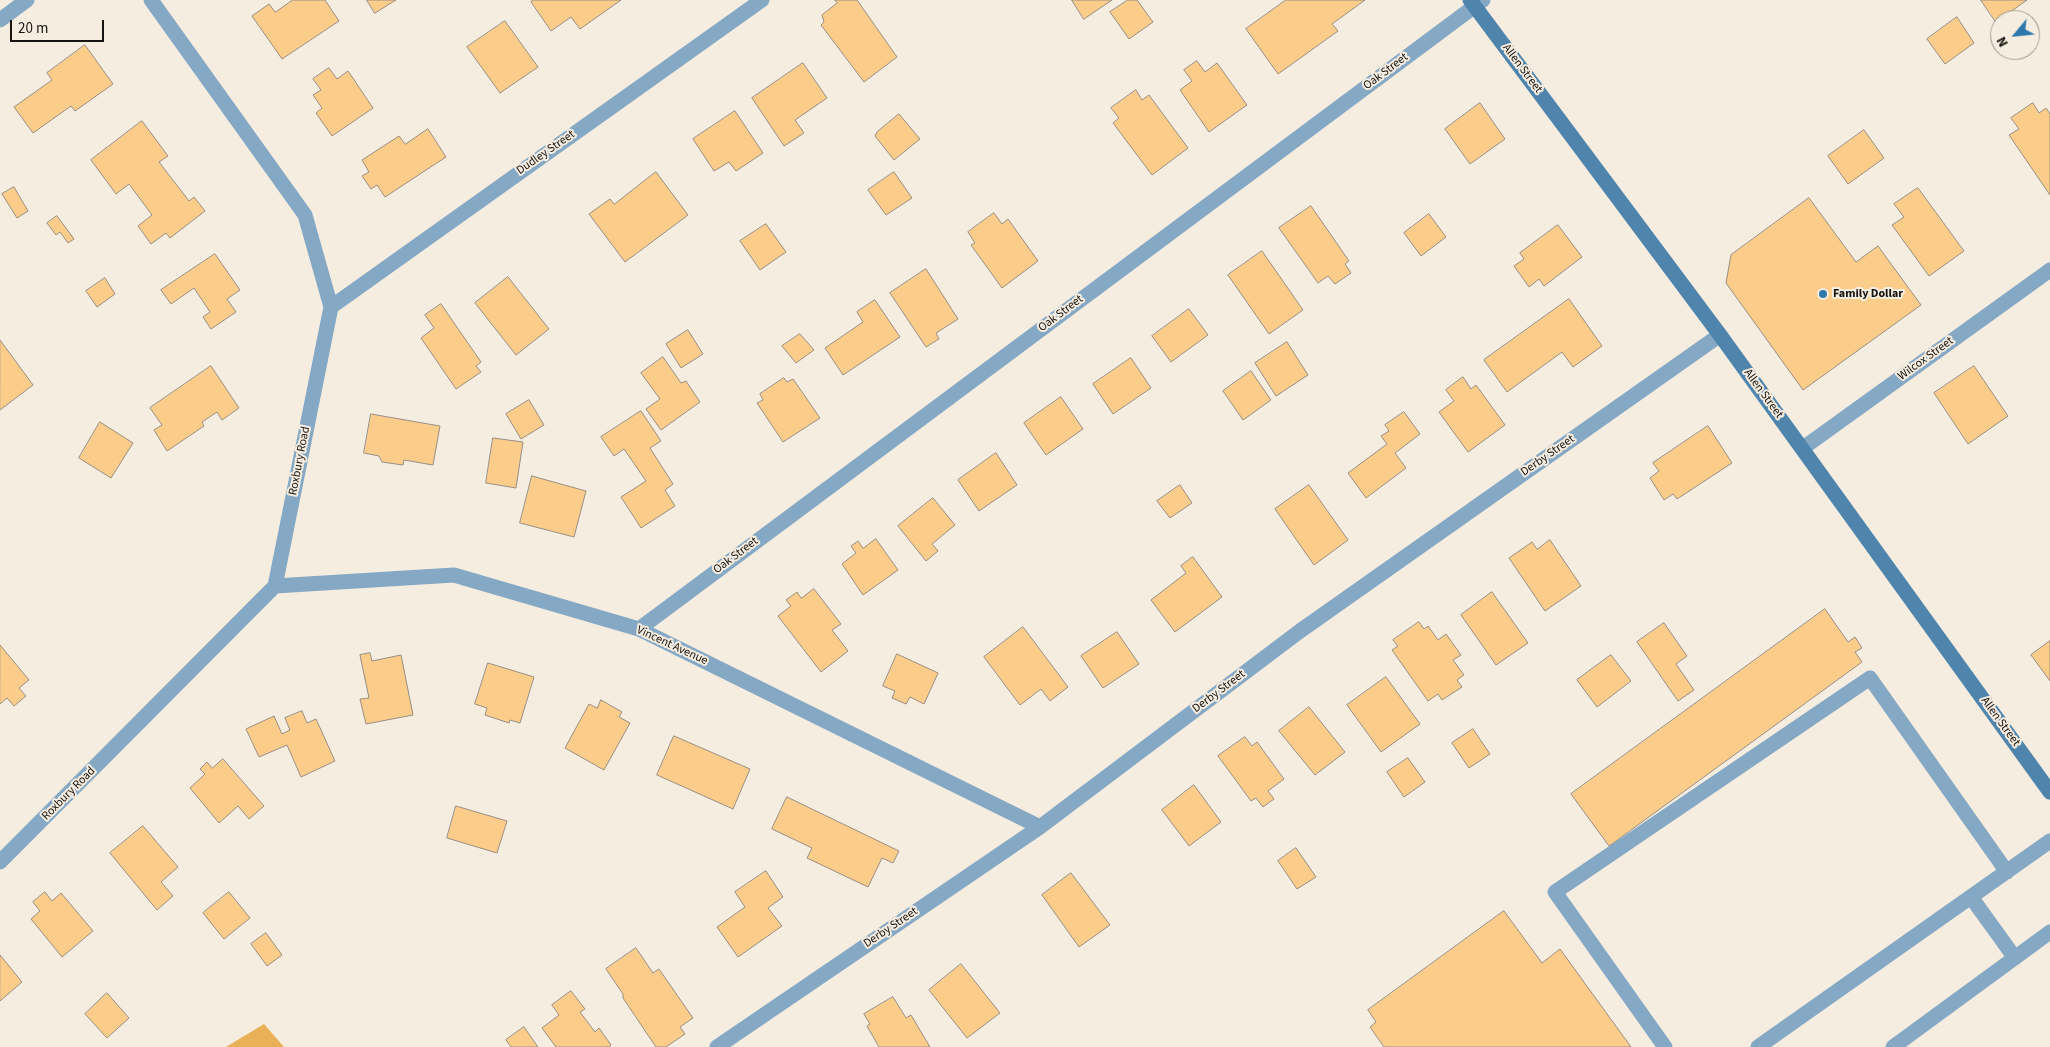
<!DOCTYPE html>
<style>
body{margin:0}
#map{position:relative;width:2050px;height:1047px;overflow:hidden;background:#f6ede1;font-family:"Source Sans 3",sans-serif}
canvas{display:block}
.north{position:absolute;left:1990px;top:10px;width:50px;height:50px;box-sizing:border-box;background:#f6ede1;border:1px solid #9d968d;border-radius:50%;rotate:242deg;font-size:14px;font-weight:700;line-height:20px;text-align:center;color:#171410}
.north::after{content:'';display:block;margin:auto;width:18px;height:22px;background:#2e78ac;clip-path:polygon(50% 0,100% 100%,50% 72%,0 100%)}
.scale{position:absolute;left:10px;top:20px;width:94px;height:22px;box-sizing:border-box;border:2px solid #171410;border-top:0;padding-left:6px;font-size:15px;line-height:18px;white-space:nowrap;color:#171410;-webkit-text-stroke:4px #f6ede1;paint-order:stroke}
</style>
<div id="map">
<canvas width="2050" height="1047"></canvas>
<div class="north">N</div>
<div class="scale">20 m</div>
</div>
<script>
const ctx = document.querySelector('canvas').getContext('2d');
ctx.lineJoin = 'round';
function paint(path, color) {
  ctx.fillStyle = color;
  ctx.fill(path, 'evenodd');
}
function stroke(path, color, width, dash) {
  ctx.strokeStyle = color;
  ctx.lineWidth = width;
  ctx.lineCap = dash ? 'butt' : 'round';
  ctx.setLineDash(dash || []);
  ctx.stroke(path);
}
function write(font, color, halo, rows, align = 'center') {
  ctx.font = font + ' "Source Sans 3",sans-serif';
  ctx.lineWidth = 4;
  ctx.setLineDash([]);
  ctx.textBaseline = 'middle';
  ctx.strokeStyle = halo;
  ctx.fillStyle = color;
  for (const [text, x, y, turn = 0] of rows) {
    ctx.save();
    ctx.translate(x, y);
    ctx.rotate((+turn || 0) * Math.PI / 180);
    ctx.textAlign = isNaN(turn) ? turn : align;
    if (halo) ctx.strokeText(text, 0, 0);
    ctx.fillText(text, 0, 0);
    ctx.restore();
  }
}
const forest = new Path2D(`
 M264,1024L284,1047H226Z`);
const building = new Path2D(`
 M293,0H325L339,21L282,59L252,16L269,4L275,12Z
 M367,0H396L375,13Z
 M534,0H621L580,29L571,17L551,31L531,2Z
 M835,0H857L897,57L864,82L821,25L824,22L822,15L837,3Z
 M1072,0H1112L1084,19Z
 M1128,0H1137L1153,22L1129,39L1110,12Z
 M1286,0H1365L1332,24L1338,31L1278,74L1246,29Z
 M1981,0H2027L1996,22Z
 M1957,17L1974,43L1945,64L1927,39Z
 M505,21L538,67L500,93L467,47Z
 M85,45L113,84L75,111L71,106L33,133L14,107L52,80L47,73Z
 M1197,61L1205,72L1217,63L1247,105L1209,132L1180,90L1192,81L1184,70Z
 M803,63L827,98L795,120L804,133L784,146L752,98Z
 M329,68L337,79L348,71L373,108L332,136L316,113L322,108L313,95L321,90L313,79Z
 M1136,90L1142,100L1149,95L1188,148L1152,175L1113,123L1119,118L1111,108Z
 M1480,103L1505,139L1470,164L1445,129Z
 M2033,103L2039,113L2046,108L2050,114V195L2009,135L2019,129L2011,118Z
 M735,111L763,153L736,171L729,162L714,171L693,139Z
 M899,114L920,139L894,160L875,136L877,132Z
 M142,121L168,156L159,162L189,201L194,197L205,211L170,238L166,233L151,244L138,226L152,215L129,184L116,194L91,160Z
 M428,129L446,157L385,197L377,185L371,189L362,176L369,172L362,160L399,136L405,144Z
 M1864,130L1884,158L1848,184L1828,156Z
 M656,172L688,215L625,262L589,214L610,199L614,204Z
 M894,172L912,198L886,215L868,190Z
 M14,187L28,211L17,218L2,194Z
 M1918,188L1964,251L1929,276L1892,225L1904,217L1894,204Z
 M1809,198L1856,262L1878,246L1921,305L1803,390L1726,283L1731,255Z
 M1311,206L1349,261L1345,264L1351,273L1335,284L1328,276L1318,283L1279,228Z
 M994,213L1002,224L1008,219L1038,261L1002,288L971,245L975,243L968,232Z
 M1429,214L1446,237L1421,256L1404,233Z
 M57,216L74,239L68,243L60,232L56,235L47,223Z
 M766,224L786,252L760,270L740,241Z
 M1558,225L1582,257L1544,286L1539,279L1529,287L1514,266L1524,259L1520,253Z
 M1262,251L1303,310L1269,334L1228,275Z
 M215,254L240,290L227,299L236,312L211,329L203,317L210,312L194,288L171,304L161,290Z
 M926,269L958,319L936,333L939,339L926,347L890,293Z
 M508,277L549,329L516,355L475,303Z
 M105,278L115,294L97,307L86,291Z
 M1569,299L1602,346L1573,367L1562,352L1507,392L1484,360Z
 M875,300L900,337L843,375L825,348L863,322L857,312Z
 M441,304L481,362L476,366L481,372L456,389L421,338L434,328L425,315Z
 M1189,309L1208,335L1171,362L1152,336Z
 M688,330L703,354L681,368L666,344Z
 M800,334L814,350L796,363L782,346Z
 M0,340L33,385L0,410Z
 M1287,342L1308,375L1276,396L1255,363Z
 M663,357L681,383L686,381L700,402L661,430L646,409L660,399L641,373Z
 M1131,358L1151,388L1113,414L1093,384Z
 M211,366L239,408L222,420L217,412L202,422L204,426L167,451L154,430L162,425L150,408Z
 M1974,366L2008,416L1968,444L1934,393Z
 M1251,371L1271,400L1243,420L1223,391Z
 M1463,377L1471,389L1476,385L1505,425L1468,452L1439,412L1454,401L1446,390Z
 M784,378L787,382L793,379L820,418L783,442L757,403L763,400L760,394Z
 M1061,397L1083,429L1046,455L1024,423Z
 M529,400L544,425L521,439L506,414Z
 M641,411L661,441L650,448L673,484L665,490L675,506L641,528L621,497L646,481L624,449L614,456L601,437Z
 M1404,412L1420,434L1395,453L1406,468L1366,498L1348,473L1387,444L1381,436L1389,431L1385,425Z
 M371,414L440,426L433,465L404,460L403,465L382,462L379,456L364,453Z
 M100,422L133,443L111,478L79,458Z
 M1708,426L1732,463L1677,499L1673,494L1664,500L1650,478L1659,471L1653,463Z
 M493,438L523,442L516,488L486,483Z
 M996,453L1017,485L979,511L958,480Z
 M532,476L586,491L574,537L520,523Z
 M1180,485L1192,503L1170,518L1157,501Z
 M1309,485L1348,540L1314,565L1275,509Z
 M933,498L955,525L932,544L938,551L926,561L898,526Z
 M876,539L898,570L863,595L842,564L856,553L851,546L858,541L863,548Z
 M1550,540L1581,586L1545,611L1509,558L1532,542L1537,549Z
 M1193,557L1222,597L1175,632L1151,600L1186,573L1181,566Z
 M814,589L841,624L832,630L848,651L821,672L778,616L791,606L786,600L797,592L801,598Z
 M1492,592L1528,643L1496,665L1461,615Z
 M1825,609L1848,642L1855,637L1862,648L1855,652L1862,662L1609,846L1571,794Z
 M1419,622L1424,629L1428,626L1438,640L1446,634L1461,655L1453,660L1464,675L1457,680L1462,687L1442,700L1438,694L1428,701L1392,650L1398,646L1393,640Z
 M1664,623L1687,656L1676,664L1694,690L1678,701L1637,642Z
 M1023,627L1068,687L1050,701L1041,689L1020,705L984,657Z
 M1117,632L1139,664L1103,688L1081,656Z
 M2050,641V681L2031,655Z
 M0,645L29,680L19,688L26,696L14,706L7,698L0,704Z
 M370,653L372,661L401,655L413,715L366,724L360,699L369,698L360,655Z
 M897,654L938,673L924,704L910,697L906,704L892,698L895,691L883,686Z
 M1611,655L1631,681L1597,707L1577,680Z
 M488,663L534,677L520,723L510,720L509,723L485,715L487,708L475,704Z
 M1386,677L1420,724L1381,752L1347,705Z
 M601,700L622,712L619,717L630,723L604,770L565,748L589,704L597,708Z
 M1309,707L1345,752L1315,775L1279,731Z
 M302,711L307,723L316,719L335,761L301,777L287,745L259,757L246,729L274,716L282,734L290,730L285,718Z
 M1473,729L1490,754L1469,768L1452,743Z
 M674,736L750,769L733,809L657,775Z
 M1245,737L1252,746L1257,742L1284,779L1268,791L1274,799L1263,807L1256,798L1251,801L1218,756Z
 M1408,758L1425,782L1404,797L1387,772Z
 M223,759L264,806L249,819L238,806L219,823L190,788L205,774L200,769L207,762L212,768Z
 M1194,785L1221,822L1189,846L1162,810Z
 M787,797L899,851L893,863L882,858L868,887L807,858L812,848L772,829Z
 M456,806L507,821L497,853L447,838Z
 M143,826L178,867L161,882L173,896L157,910L110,853Z
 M1296,848L1316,877L1297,889L1278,861Z
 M766,871L783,897L768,908L782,926L738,957L717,927L745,907L735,892Z
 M1071,873L1110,925L1079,947L1042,895Z
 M45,892L52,901L61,893L93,931L62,957L31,919L40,911L33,902Z
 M229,892L250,918L224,939L203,913Z
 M1504,911L1542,963L1560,949L1631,1047H1384L1370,1027L1376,1022L1368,1010Z
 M266,933L282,955L267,966L251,944Z
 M636,948L653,973L659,969L693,1018L680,1027L685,1034L666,1047H656L623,998V994L606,969Z
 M0,955L22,982L0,1001Z
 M961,964L1000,1013L967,1038L929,990Z
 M571,991L585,1009L580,1012L595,1032L599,1028L611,1045L609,1047H556L542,1028L559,1015L552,1005Z
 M107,993L129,1018L107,1038L85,1014Z
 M893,997L906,1018L911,1015L930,1047H879L867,1026L870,1024L864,1014Z
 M524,1027L538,1047H511L506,1040Z`);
const lane = new Path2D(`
 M1971,897L2015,958
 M1665,1047L1555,892L1870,678L2007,872
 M1758,1047L2050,841
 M1893,1047L2050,932`);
const street = new Path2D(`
 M0,20L27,0
 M331,307L762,0
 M1803,448L2050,270
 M275,586L454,575L639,629L1040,827
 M639,629L1483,0
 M0,862L275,586L331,307L305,215L151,0
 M717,1047L1040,827L1300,631L1720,335`);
const secondary = new Path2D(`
 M1470,0L1720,335L2050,792`);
const markers = [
 [1823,294,5,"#2e78ac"]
];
const streetNames = [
 ["Allen Street",1522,69,53],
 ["Oak Street",1386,72,-37],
 ["Dudley Street",546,153,-35],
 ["Oak Street",1061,314,-37],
 ["Wilcox Street",1926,359,-36],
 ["Allen Street",1763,394,54],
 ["Derby Street",1548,456,-35],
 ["Roxbury Road",300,461,-79],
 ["Oak Street",736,556,-37],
 ["Vincent Avenue",672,646,25],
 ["Derby Street",1219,692,-37],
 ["Allen Street",2000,722,54],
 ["Roxbury Road",69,794,-45],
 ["Derby Street",891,928,-34]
];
const poiNames = [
 ["Family Dollar",1833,294]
];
paint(forest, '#eab058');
paint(building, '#fccd8a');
stroke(building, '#978e83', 1);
stroke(lane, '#85a8c4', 15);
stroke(street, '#85a8c4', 15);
stroke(secondary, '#4f85ad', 15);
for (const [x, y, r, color] of markers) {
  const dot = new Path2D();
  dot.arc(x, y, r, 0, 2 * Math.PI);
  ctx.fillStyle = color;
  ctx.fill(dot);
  stroke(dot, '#f6ede1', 2);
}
write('12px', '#171410', '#f6ede1', streetNames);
write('bold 12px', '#171410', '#f6ede1', poiNames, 'left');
</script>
